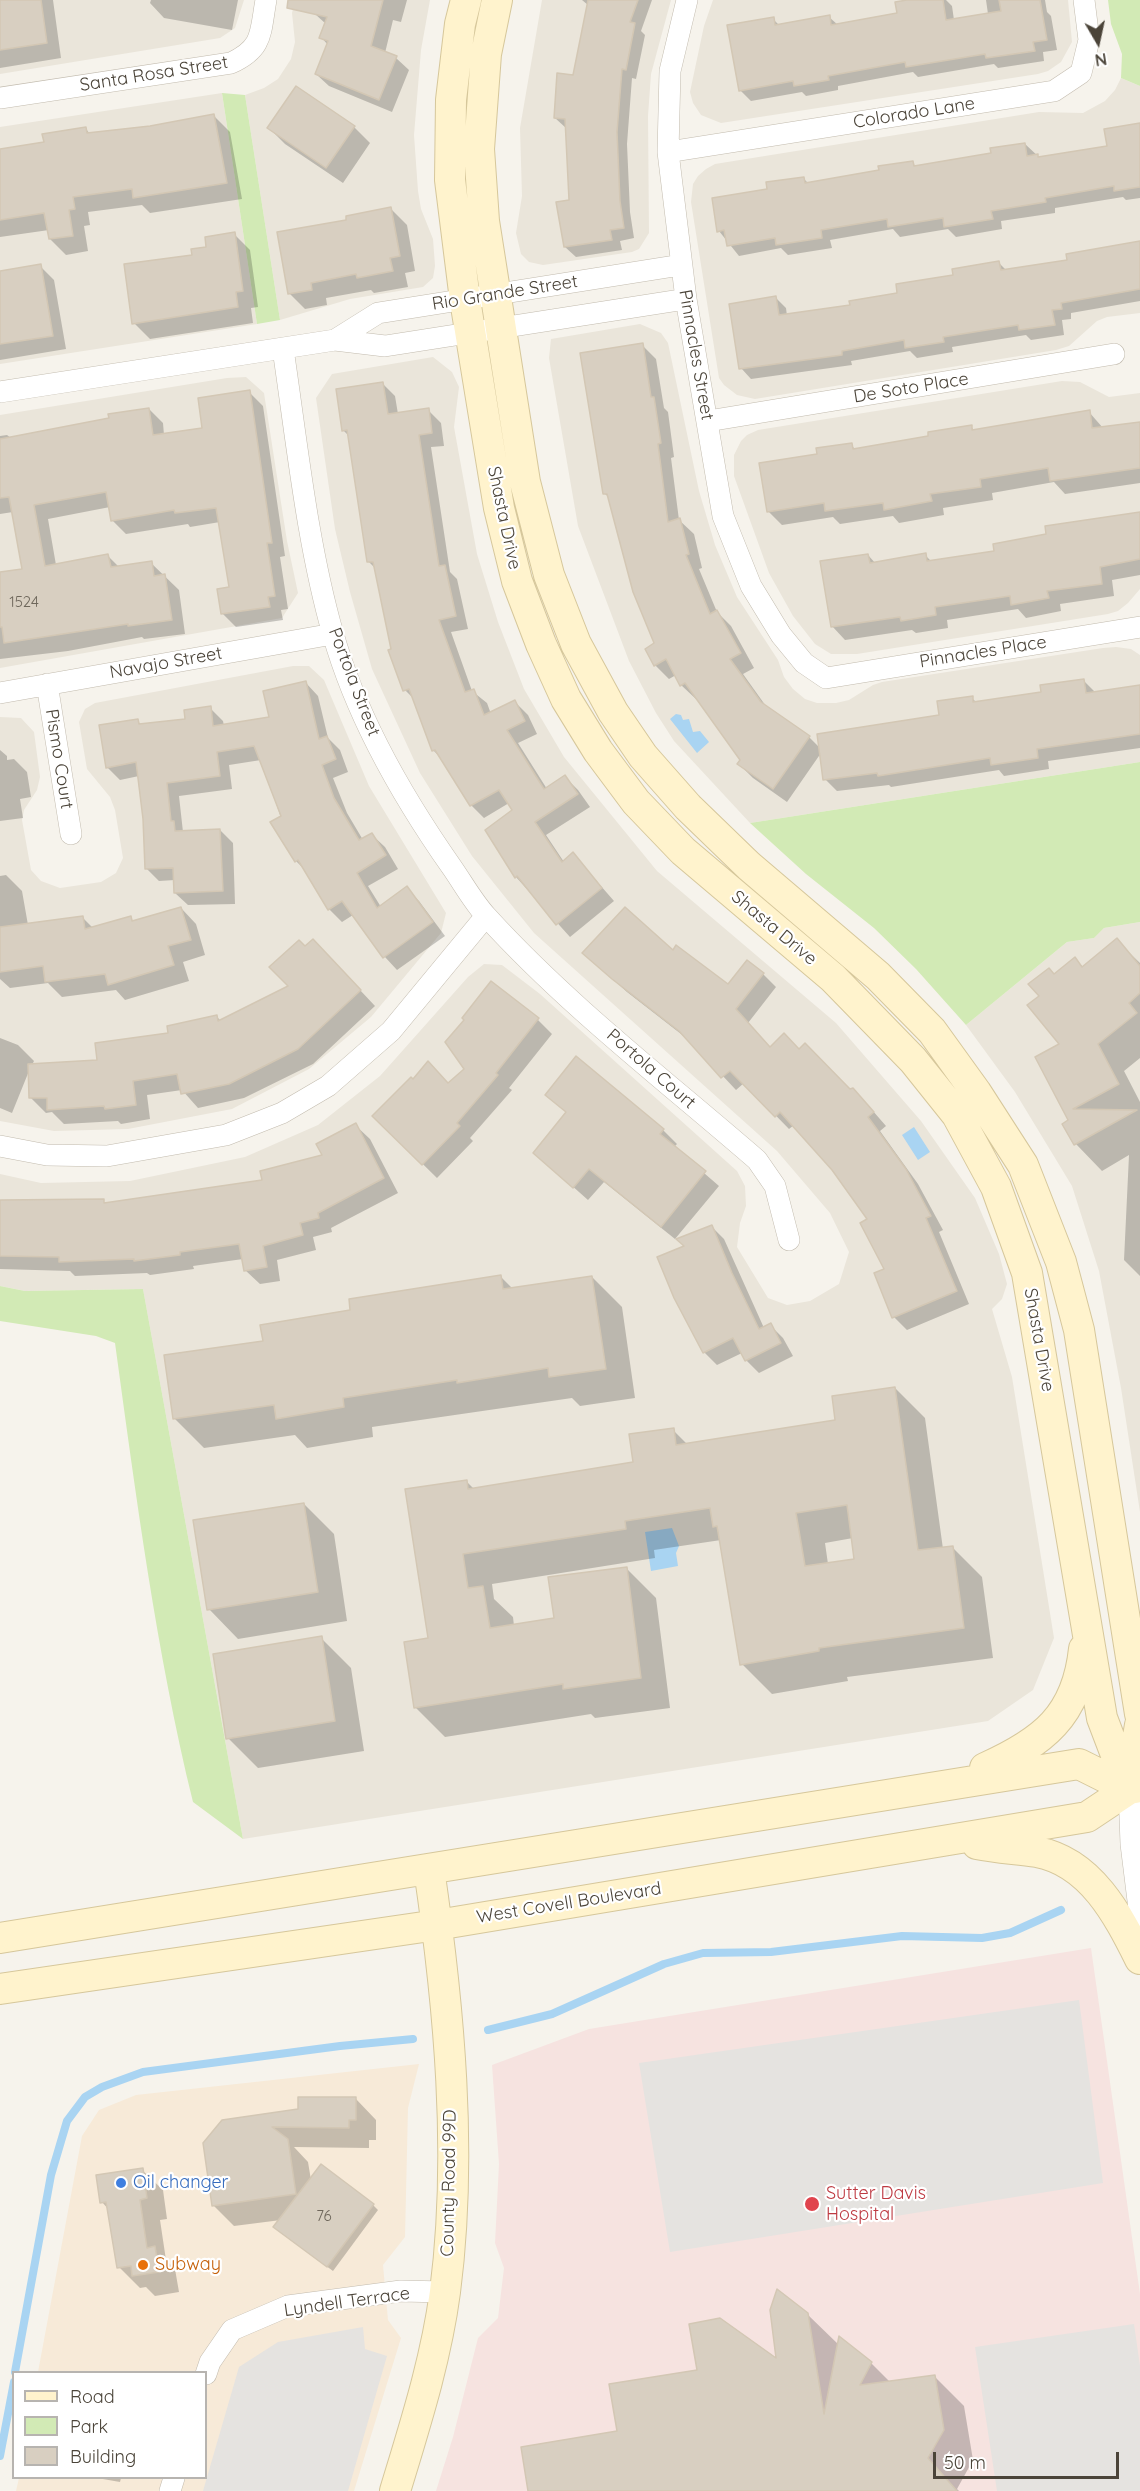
<!DOCTYPE html>
<style>
body{margin:0}
#map{position:relative;width:1140px;height:2491px;overflow:hidden;background:#f6f3ec;font-family:Quicksand,sans-serif}
canvas{display:block}
.legend{position:absolute;left:12px;top:2371px;width:195px;height:108px;box-sizing:border-box;background:#fff;border:2px solid #b7b4b0;margin:0;padding:8px 10px;list-style:none;font-size:18px;color:#4b4439}
.legend li{display:flex;align-items:center;gap:12px;height:30px}
.legend b{width:30px;border:2px solid #b7b4b0}
.north{position:absolute;left:1068px;top:12px;width:60px;height:60px;-webkit-text-stroke:4px #fff;paint-order:stroke;rotate:171deg;font-size:16px;font-weight:700;line-height:24px;text-align:center;color:#4b4439}
.north::after{content:'';display:block;margin:auto;width:21px;height:27px;background:#4b4439;clip-path:polygon(50% 0,100% 100%,50% 72%,0 100%)}
.scale{position:absolute;left:933px;top:2452px;width:186px;height:27px;box-sizing:border-box;border:3px solid #4b4439;border-top:0;padding-left:8px;font-size:18px;line-height:21px;white-space:nowrap;color:#4b4439;-webkit-text-stroke:4px #fff;paint-order:stroke}
</style>
<div id="map">
<canvas width="1140" height="2491"></canvas>
<ul class="legend">
<li><b style="height:8px;background:#fff3cd"></b>Road</li>
<li><b style="height:16px;background:#d2eab5"></b>Park</li>
<li><b style="height:16px;background:#d8cfc1"></b>Building</li>
</ul>
<div class="north">N</div>
<div class="scale">50 m</div>
</div>
<script>
const ctx = document.querySelector('canvas').getContext('2d');
ctx.lineJoin = 'round';
function paint(path, color) {
  ctx.fillStyle = color;
  ctx.fill(path, 'evenodd');
}
function stroke(path, color, width, dash) {
  ctx.strokeStyle = color;
  ctx.lineWidth = width;
  ctx.lineCap = dash ? 'butt' : 'round';
  ctx.setLineDash(dash || []);
  ctx.stroke(path);
}
function write(font, color, halo, rows, align = 'center') {
  ctx.font = font + ' Quicksand,sans-serif';
  ctx.lineWidth = 4.5;
  ctx.setLineDash([]);
  ctx.textBaseline = 'middle';
  ctx.strokeStyle = halo;
  ctx.fillStyle = color;
  for (const [text, x, y, turn = 0] of rows) {
    ctx.save();
    ctx.translate(x, y);
    ctx.rotate((+turn || 0) * Math.PI / 180);
    ctx.textAlign = isNaN(turn) ? turn : align;
    if (halo) ctx.strokeText(text, 0, 0);
    ctx.fillText(text, 0, 0);
    ctx.restore();
  }
}
const residential = new Path2D(`
 M0,0H244L235,28L220,38L0,74Z
 M295,0H430L421,50L414,135L418,191L421,209L433,239L435,266L433,278L423,287L350,299L280,320L245,95L264,88L278,79L291,59L295,42L292,13Z
 M542,0H671L651,74L648,116L649,233L639,249L632,252L543,265L529,262L521,254L516,233L522,196L520,128Z
 M713,0H1068L1072,42L1061,62L1048,71L1038,74L721,123L701,115L693,103L690,92L704,26Z
 M1121,78L1140,86V313L1107,317L1097,321L1069,346L1056,350L755,399L737,395L724,385L719,378L691,202L693,184L698,176L706,169L715,164L1039,112L1083,113L1105,101L1115,90Z
 M222,93L257,324L0,364V127Z
 M640,324L661,333L668,343L699,491L715,545L737,597L778,660L784,677L793,689L805,699L817,703H836L849,700L873,685L882,682L1103,648L1116,647L1131,649L1140,655V762L750,823L674,741L656,713L629,661L578,526L549,358L551,339Z
 M433,357L452,372L459,387L454,427L477,554L498,622L524,689L564,757L657,871L836,1023L921,1121L975,1198L999,1254L1007,1284L1002,1299L992,1309L1012,1377L1054,1638L1033,1690L988,1721L243,1839L143,1289L25,1291L0,1286V1174L41,1183L130,1181L245,1157L318,1125L380,1076L468,977L484,964L502,965L540,994L737,1171L745,1186L746,1206L740,1223L737,1247L768,1298L787,1305L810,1301L839,1284L849,1252L830,1213L777,1151L534,933L472,856L420,773L372,669L350,592L335,529L316,398L332,374Z
 M246,377L264,393L287,541L298,593L282,618L0,668V415L227,378Z
 M1062,381L1080,382L1109,397L1140,393V589L1128,603L1118,611L1108,614L857,654H831L815,644L793,616L769,573L734,476V455L741,441L747,435L758,430Z
 M293,666H309L324,680L369,786L446,913L441,933L371,1017L309,1069L232,1109L128,1129L54,1131L0,1121V717L21,718L34,732L40,777L37,790L24,810L22,820L31,870L41,881L60,888L101,882L116,873L123,858L115,810L110,797L87,769L79,722L85,709L95,703Z
 M1140,922V1512L1121,1388L1099,1271L1072,1186L1015,1092L966,1025L1067,942L1094,938L1104,928Z`);
const commercial = new Path2D(`
 M419,2064L408,2108L405,2237L383,2265L388,2320L401,2338L354,2491H16L19,2478H206V2372H38L82,2136L99,2110L136,2095Z`);
const medical = new Path2D(`
 M1091,1948L1140,2294V2491H436L453,2437L478,2338L498,2318L504,2268L495,2243L499,2164L492,2065L589,2029Z`);
const green = new Path2D(`
 M1108,0H1140V86L1121,78L1122,54L1111,24Z
 M222,93L245,95L280,320L257,324Z
 M1140,762V922L1104,928L1094,938L1067,942L966,1025L916,969L874,928L806,874L750,823Z
 M0,1286L25,1291L143,1289L243,1839L193,1802C156,1651 136,1496 115,1343L96,1336L0,1321Z`);
const parking = new Path2D(`
 M1079,2000L1103,2183L670,2252L639,2063Z
 M1134,2324L1140,2366V2491H997L975,2347Z
 M363,2327L365,2349L387,2356L348,2491H203L239,2367L278,2342Z`);
const water = new Path2D(`
 M676,714L681,715L683,720L689,719L693,732L700,731L709,742L697,753L670,719Z
 M914,1127L930,1152L918,1160L902,1135Z
 M672,1528L679,1546L676,1553L678,1566L651,1571L645,1532Z`);
const shadow = new Path2D(`
 M0,0H53L61,58L0,68Z
 M151,0H238L232,30L164,18L150,3Z
 M318,0H407L401,22L393,20L385,53L396,58L409,70L392,112L329,86L316,74L328,45L321,37L326,24L315,14Z
 M582,0H652L641,31L645,35L636,79L632,78L627,144L630,212L634,238L620,241L622,250L576,257L565,247L570,201L566,128L555,118L575,76L588,5Z
 M916,0H946L952,6L954,20L988,14L986,0H1045L1047,12L1051,16L1057,50L1043,52L1044,61L998,68L994,64L918,77L913,72L838,86V90L806,96L802,92L751,101L740,90L773,19L780,26L829,17L838,25L899,14Z
 M214,116L230,132L242,199L150,213L142,205L88,212L90,225L84,226L88,251L66,255L50,239L49,230L0,237V150L45,143L86,129L90,134L150,127Z
 M1140,125V198L1126,200L1123,197L1055,208V213L1001,221L1002,229L956,237L948,229L900,237L893,229L830,240L832,248L788,255L781,248L739,256L719,231L769,190L803,178L809,184L881,172L912,163L917,167L992,154L1025,144L1040,158L1109,147Z
 M354,127L370,143L343,183L285,144L269,128Z
 M391,209L407,225L415,271L405,273L408,287L374,293L371,290L326,298L327,305L305,309L289,293L348,221Z
 M234,234L250,250L258,307L251,308L253,323L150,339L134,323L194,256Z
 M1140,241V301L1071,313V319L1062,320L1064,335L1031,340L1026,335L952,347L953,352L917,358L910,351L851,361L852,365L751,379L741,368L776,298L786,308L787,316L852,306L999,263L1007,271L1069,261Z
 M40,266L54,280L66,349L0,360V272Z
 M642,345L656,359L664,408L668,412L674,457L671,458L679,520L694,534L702,568L699,569L717,612L731,626L754,668L743,674L768,709L809,737L821,749L941,716L972,698L977,703L1043,694L1084,681L1096,693L1140,686V748L1048,761L1049,769L1004,776L999,770L891,787L889,785L837,791L825,779L821,753L787,802L753,778L739,764L742,760L697,698L696,699L681,685L676,675L669,679L655,665L656,644L610,498L605,494Z
 M383,384L395,396L398,414L428,410L441,423L444,446L431,447L450,572L457,579L468,629L451,632L472,691L487,703L491,714L515,702L528,715L537,734L518,743L547,789L565,777L578,790L590,807L546,835L564,862L573,854L614,901L570,937L516,877L514,810L509,803L484,818L471,805L443,760L433,750L416,701L405,690L393,650L376,569L369,562L349,436L343,430Z
 M249,392L263,406L285,556L280,557L288,609L281,610L283,620L236,627L222,613L231,589L220,522L190,527L188,524L126,534L112,520L110,507L48,519L56,565L108,556L119,567L151,563L179,590L185,634L144,639L142,637L68,651L0,659V574L23,571L13,512L0,514V436L7,435L11,438L110,419L149,409L163,423L164,435L203,429Z
 M1089,412L1103,428L1140,423V483L1065,494L1054,482L992,493L993,500L943,508L944,515L899,523L893,516L840,524L833,517L782,525L768,511L819,456L851,445L856,450L930,437L971,427L975,431Z
 M1140,513V575L1112,580L1114,596L1060,604L1061,611L1026,618L1018,609L947,620L948,628L916,633L912,630L845,640L832,626L868,555L876,564L925,555L932,562L996,552L1048,535Z
 M306,683L318,696L328,738L340,750L348,772L333,778L347,813L363,840L372,835L385,847L398,869L368,886L381,907L406,888L419,901L445,936L397,970L385,957L353,915L342,922L329,909L306,871L296,861L261,760L229,765L232,789L179,796L183,832L220,830L233,843L235,904L188,905L175,893V880L159,881L146,868L144,819L139,776L120,780L107,767L137,721L142,725L186,720L210,708L223,721L224,726L271,718Z
 M0,750L7,756V760L14,759L27,772L31,797L20,799L23,818L0,821Z
 M6,875L22,891L28,925L83,918L93,928L130,918L135,922L181,908L196,924L205,955L183,962L189,981L125,1000L116,990L62,997L48,983L10,988L0,979V876Z
 M1117,941L1140,963V1058L1124,1071L1140,1102V1276L1124,1260L1129,1155L1102,1171L1076,1144L1064,1124L1070,1120L1061,1044L1041,996L1054,975L1075,959L1084,968Z
 M305,948L328,956L375,1006L313,1064L244,1098L198,1108L182,1090L147,1095L150,1119L121,1124L118,1121L64,1124L52,1112L46,1113L31,1098L29,1071L12,1113L0,1108V1038L18,1045L34,1061L32,1065L99,1061L217,1017L221,1021L290,987Z
 M673,952L728,986L763,974L776,987L748,1023L771,1048L800,1051L866,1103L886,1126L880,1131L918,1184L943,1230L939,1232L969,1304L907,1330L894,1317L886,1270L869,1220L833,1169L794,1125L789,1129L744,1083L736,1090L690,1041L627,992L598,966Z
 M491,983L538,1020L552,1034L509,1088L512,1090L470,1138L473,1141L437,1178L374,1116L448,1084L466,1069V1020Z
 M547,1095L663,1130L677,1144L674,1147L719,1186L675,1239L604,1182L588,1200L535,1153L567,1113Z
 M355,1125L370,1139L398,1193L331,1228L332,1232L313,1237L316,1250L277,1260L280,1281L260,1284L245,1270L243,1259L193,1266L194,1269L150,1275L147,1273L75,1276L70,1271L0,1269V1202L103,1201L106,1204L264,1181L324,1155Z
 M711,1226L724,1239L764,1328L770,1325L783,1338L793,1356L759,1373L746,1360L742,1353L717,1365L704,1352L686,1247Z
 M500,1276L513,1289L592,1277L622,1307L635,1398L580,1406L572,1398L372,1427L373,1437L307,1448L295,1435L204,1448L175,1419L265,1342L352,1311Z
 M895,1388L925,1418L943,1549L952,1547L982,1577L993,1658L847,1677L848,1681L772,1694L742,1664L721,1540L654,1550L655,1558L492,1584L494,1599L513,1617L514,1626L556,1619L626,1568L656,1598L670,1708L595,1718L591,1714L445,1737L415,1707L466,1481L474,1489L635,1464L673,1430L688,1445L837,1421ZM853,1538L856,1560L828,1564L825,1543Z
 M304,1504L334,1534L347,1621L238,1639L209,1609Z
 M321,1638L351,1668L364,1751L258,1768L228,1738Z
 M356,2099L376,2120V2140H369V2148L294,2147L308,2162L311,2180L373,2205L378,2210L333,2271L280,2232L281,2220L234,2226L213,2205L204,2144L299,2110Z
 M142,2170L163,2190L167,2219L160,2220L166,2260L175,2269L179,2292L155,2296L146,2287L140,2288L119,2267L109,2210L102,2202Z
 M807,2314L839,2345L871,2363L890,2382L934,2376L964,2406L973,2460L957,2489L959,2491H530L619,2432L777,2361Z
 M97,2478H121L120,2482Z`);
const stream = new Path2D(`
 M488,2030L552,2014L664,1964L703,1953L771,1952L902,1936L982,1938L1010,1933L1061,1910
 M15,2372L51,2175L67,2121L85,2097L102,2087L143,2072L340,2046L413,2039
 M0,2456L14,2382`);
const building = new Path2D(`
 M0,0H41L47,43L0,50Z
 M288,0H383L371,46L397,56L379,100L315,74L328,41L319,38L327,17L287,8Z
 M588,0H638L630,22L635,23L626,70L622,69L617,132L620,201L624,228L610,230L612,240L564,247L556,202L569,200L565,119L554,118L557,73L573,75Z
 M907,0H943L946,20L1001,11L999,0H1040L1047,40L1033,42L1035,51L986,58L985,54L906,67L905,62L828,76L829,80L794,86L793,81L739,91L727,25L774,17L775,25L830,15L831,25L897,13L895,2Z
 M296,86L355,126L326,168L267,128Z
 M214,114L227,183L133,198L132,189L73,197L75,209L69,210L73,236L49,239L44,213L0,220V149L44,142L42,134L86,127L87,133L150,126Z
 M1140,123V187L1114,191V186L1045,198L1046,202L991,211L993,219L944,227L943,218L888,227L887,219L821,230L822,238L776,245L775,238L727,246L724,230L717,232L712,198L767,189L766,182L804,177L805,183L879,170L878,166L913,161L914,166L991,153L990,148L1025,143L1027,156L1038,154V157L1107,146L1104,129Z
 M391,207L400,256L390,258L393,271L357,278L356,274L311,283L312,290L288,294L277,232L346,220V216Z
 M235,232L243,291L236,292L238,307L132,324L124,264L192,255L191,249L206,247L205,237Z
 M1140,241V289L1061,303L1062,309L1052,310L1055,325L1019,330L1018,325L943,337L944,342L905,348L904,340L842,351V355L739,369L729,304L776,296L779,315L850,305L849,301L897,293L896,284L953,275L952,269L999,261L1001,270L1067,260L1066,254Z
 M41,264L53,336L0,344V271Z
 M643,343L651,397H654L661,443L658,444L668,522L680,518L689,554L686,555L710,614L717,610L741,653L730,659L761,702L810,736L773,789L737,764L740,760L685,683L680,686L666,659L654,666L645,649L654,643L633,592L607,494H603L580,353Z
 M383,382L388,414L429,408L432,433L419,435L439,566L445,565L456,616L439,620L465,692L474,689L484,715L515,700L525,721L507,730L544,789L565,775L578,794L535,822L562,862L573,852L602,888L556,925L517,876L515,878L485,830L512,810L499,790L470,806L435,750L432,751L409,689L403,691L388,650L391,649L373,562H367L347,430L342,431L336,389Z
 M250,390L272,543H267L275,596L268,597L270,607L221,614L217,589L229,587L216,508L175,513L174,510L111,521L106,492L34,505L45,566L108,554L111,567L152,561L154,576L165,574L172,620L128,626V624L4,643L2,627H0V572L22,569L9,497L0,498V439L109,418L108,414L149,408L153,435L202,428L198,398Z
 M1090,410L1092,428L1140,422V468L1050,481L1048,468L980,479L981,487L930,494L932,501L884,510L883,503L825,511L824,503L767,512L759,463L817,454L816,448L852,443L853,449L928,436V432L972,425V430Z
 M1140,512V559L1100,567L1102,584L1047,591L1049,598L1011,605L1010,596L935,607L936,615L901,621L900,617L831,627L820,561L868,554L870,563L926,553L927,561L994,551L993,544L1046,534L1045,526Z
 M1084,679L1086,693L1140,685V734L1037,749L1038,758L991,765L990,758L878,776L877,773L823,780L817,734L939,715L937,701L973,696V702L1041,692L1040,685Z
 M306,681L319,739L327,736L336,759L322,765L334,798L359,840L372,833L386,855L357,873L377,908L407,886L433,922L383,958L342,901L328,910L298,860L295,862L270,822L281,816L254,746L217,752L220,776L167,783L171,821H174L175,831L220,829L223,891L174,893L173,868L145,869L143,819L136,762L106,768L99,725L138,719L139,724L185,719L184,710L211,706L213,726L269,717L263,691Z
 M181,907L191,940L168,946L174,965L108,985L105,974L45,982L43,966L0,972V927L83,916L85,929L131,916L132,921Z
 M625,907L673,950L676,945L728,984L747,960L764,973L736,1009L770,1047L784,1033L799,1049L805,1043L850,1089L853,1088L874,1112L868,1117L906,1169L931,1216L926,1218L957,1291L892,1318L874,1273L884,1269L860,1223L867,1219L832,1170L780,1112L775,1117L730,1071L721,1078L679,1031L612,979L582,953Z
 M1117,938L1140,966V993L1129,1003L1137,1013L1098,1044L1119,1084L1073,1109L1137,1110L1074,1145L1062,1124L1068,1120L1035,1057L1059,1044L1027,1005L1039,996L1028,984L1049,968L1054,974L1075,957L1082,967Z
 M313,939L361,990L298,1049L229,1084L181,1094L177,1074L133,1081L136,1105L105,1109L104,1106L47,1110V1098H29L28,1064L97,1060L95,1043L168,1033L167,1026L217,1015L218,1021L288,986L269,967L299,940L305,946Z
 M491,981L539,1018L496,1073L498,1075L457,1123L460,1126L422,1165L372,1116L411,1077L413,1079L428,1061L448,1083L464,1069L445,1042L464,1020L462,1018Z
 M576,1056L664,1129L660,1134L706,1171L661,1227L589,1169L573,1188L533,1153L566,1112L545,1095Z
 M356,1123L384,1178L318,1213L319,1218L300,1223L303,1235L263,1246L267,1267L244,1271L239,1244L180,1252V1255L134,1261V1259L59,1262V1257L0,1256V1200L104,1199V1203L262,1180L260,1171L322,1155L316,1144Z
 M712,1225L732,1273L759,1329L771,1323L781,1343L745,1361L733,1338L703,1353L674,1298L657,1257L684,1246L676,1239Z
 M501,1275L503,1289L592,1276L606,1369L549,1377L548,1368L457,1383V1380L343,1398L344,1407L276,1419L274,1405L173,1419L164,1355L263,1341L260,1325L350,1310L349,1299Z
 M895,1387L918,1550L953,1546L964,1628L819,1648V1651L740,1665L717,1526L713,1527L710,1508L625,1521L626,1529L463,1554L468,1588L483,1586L490,1628L554,1618L548,1577L627,1567L641,1678L563,1689V1684L414,1708L404,1642L428,1638L405,1489L467,1480L468,1489L633,1462L629,1434L674,1428L676,1445L835,1420L832,1396ZM847,1505L854,1559L805,1566L796,1513Z
 M304,1503L318,1592L207,1610L193,1520Z
 M322,1636L335,1721L226,1739L213,1654Z
 M298,2097H356V2120H349V2128L272,2127L288,2139L296,2194L212,2206L203,2143L222,2120L298,2109Z
 M321,2164L374,2204L327,2267L273,2227Z
 M143,2168L147,2198L140,2200L147,2248L155,2246L159,2272L132,2276L131,2266L117,2268L106,2202L100,2203L96,2175Z
 M777,2289L808,2313L824,2414L839,2336L872,2362L860,2385L935,2375L944,2430L928,2458L957,2491H528L521,2447L617,2431L609,2384L697,2370L689,2324L720,2318L776,2358L770,2310Z`);
const street = new Path2D(`
 M687,0L670,71L668,152L686,299L723,516L751,586L781,635L804,663L826,678L1140,627
 M0,98L231,63C264,48 260,32 266,0
 M668,152L1054,91L1081,73L1089,40L1084,0
 M335,340L378,313L681,265
 M283,349C297,443 307,543 333,634C357,719 403,798 453,869C464,885 474,903 487,917C568,1006 666,1081 757,1160L775,1186L789,1240
 M0,392L335,340L385,346L686,299
 M708,421L1114,354
 M47,684L71,834
 M0,693L333,634
 M0,1146L47,1155L107,1156L226,1135L282,1113L328,1086L391,1031L486,916
 M1129,1789L1131,1844L1140,1917
 M206,2374L210,2362L232,2330L288,2306L401,2291L445,2292
 M170,2491L174,2478`);
const secondary = new Path2D(`
 M466,0L460,24L451,100L450,180L465,300L499,508L517,581L541,644L566,699L598,751L636,802L683,851L833,978L913,1060L957,1115L996,1187L1027,1273L1102,1718L1129,1789
 M497,0L486,54L479,149L484,221L525,482L549,575L576,644L613,712L643,756L688,807L749,866L878,976L932,1031L976,1092L1023,1165L1061,1262L1079,1330L1140,1714
 M985,1768C1043,1742 1077,1716 1084,1649
 M1129,1789L1140,1725
 M977,1844C997,1848 1017,1849 1037,1852C1091,1862 1118,1915 1140,1959
 M0,1938L1079,1764L1129,1789
 M0,1989L437,1925L1087,1817L1129,1789L1140,1787
 M395,2491C415,2425 436,2360 445,2292C463,2154 449,2006 429,1869`);
const markers = [
 [121,2183,6,"#3f7fe0"],
 [812,2204,8,"#e0444e"],
 [143,2265,6,"#e8710a"]
];
const numberNames = [
 ["1524",24,602],
 ["76",324,2216]
];
const streetNames = [
 ["Santa Rosa Street",154,74,-9],
 ["Colorado Lane",914,113,-9],
 ["Rio Grande Street",505,293,-9],
 ["Pinnacles Street",696,355,80],
 ["De Soto Place",911,388,-9],
 ["Shasta Drive",504,518,78],
 ["Pinnacles Place",983,652,-9],
 ["Navajo Street",166,663,-10],
 ["Portola Street",354,682,69],
 ["Pismo Court",59,759,81],
 ["Shasta Drive",774,928,40],
 ["Portola Court",651,1069,41],
 ["Shasta Drive",1039,1340,80],
 ["West Covell Boulevard",569,1903,-9],
 ["County Road 99D",449,2183,-89],
 ["Lyndell Terrace",347,2302,-8]
];
const shopNames = [
 ["Oil changer",133,2183]
];
const healthNames = [
 ["Sutter Davis",826,2194],
 ["Hospital",826,2215]
];
const foodNames = [
 ["Subway",155,2265]
];
paint(residential, '#eae5da');
paint(commercial, '#f7ead8');
paint(medical, '#f6e3e0');
paint(green, '#d2eab5');
paint(parking, '#e5e3e0');
paint(water, '#a9d4f2');
paint(shadow, '#0003');
stroke(stream, '#a9d4f2', 8);
paint(building, '#d8cfc1');
stroke(building, '#d3c7b4', 1.5);
stroke(street, '#c2bbae', 22);
stroke(secondary, '#d6c79b', 32);
stroke(street, '#fff', 21);
stroke(secondary, '#fff3cd', 30);
for (const [x, y, r, color] of markers) {
  const dot = new Path2D();
  dot.arc(x, y, r, 0, 2 * Math.PI);
  ctx.fillStyle = color;
  ctx.fill(dot);
  stroke(dot, '#fff', 2);
}
write('15px', '#6e675b', null, numberNames);
write('18px', '#4b4439', '#fff', streetNames);
write('18px', '#366cbe', '#fff', shopNames, 'left');
write('18px', '#be3a42', '#fff', healthNames, 'left');
write('18px', '#c56008', '#fff', foodNames, 'left');
</script>
